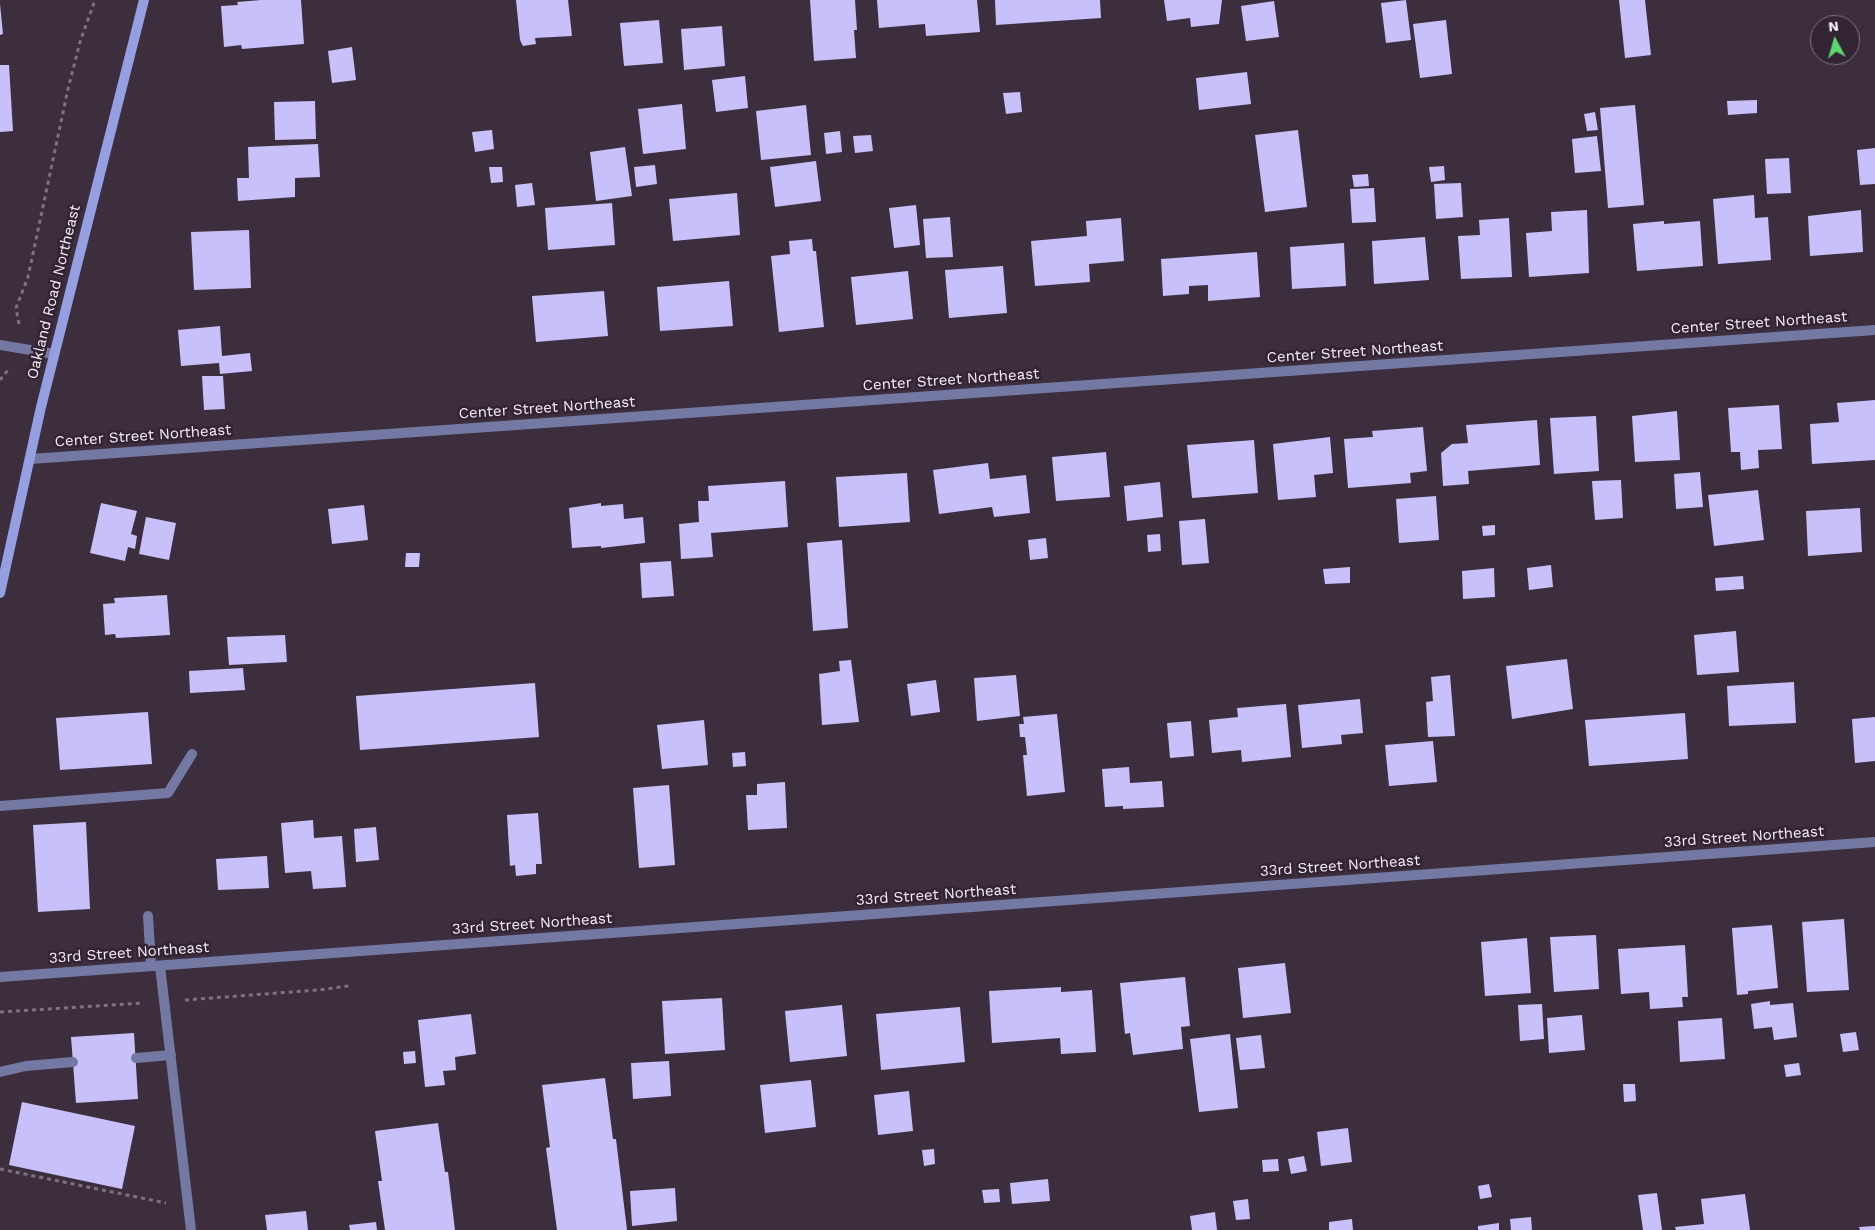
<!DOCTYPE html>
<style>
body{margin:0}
#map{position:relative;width:1875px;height:1230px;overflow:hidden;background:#3c2e3d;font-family:"Work Sans",sans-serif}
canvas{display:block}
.north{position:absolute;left:1810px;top:15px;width:50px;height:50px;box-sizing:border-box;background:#322433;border:1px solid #817481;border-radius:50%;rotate:354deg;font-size:14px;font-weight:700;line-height:20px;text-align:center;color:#f7edf7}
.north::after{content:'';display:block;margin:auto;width:18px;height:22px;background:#5cd56d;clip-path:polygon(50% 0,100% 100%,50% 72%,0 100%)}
</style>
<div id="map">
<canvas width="1875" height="1230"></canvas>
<div class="north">N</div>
</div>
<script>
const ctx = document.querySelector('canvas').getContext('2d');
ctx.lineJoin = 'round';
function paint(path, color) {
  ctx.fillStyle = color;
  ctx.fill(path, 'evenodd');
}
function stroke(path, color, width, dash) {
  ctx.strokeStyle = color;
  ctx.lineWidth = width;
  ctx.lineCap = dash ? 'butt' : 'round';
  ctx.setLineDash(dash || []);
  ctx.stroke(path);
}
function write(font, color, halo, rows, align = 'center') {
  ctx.font = font + ' "Work Sans",sans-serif';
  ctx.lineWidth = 5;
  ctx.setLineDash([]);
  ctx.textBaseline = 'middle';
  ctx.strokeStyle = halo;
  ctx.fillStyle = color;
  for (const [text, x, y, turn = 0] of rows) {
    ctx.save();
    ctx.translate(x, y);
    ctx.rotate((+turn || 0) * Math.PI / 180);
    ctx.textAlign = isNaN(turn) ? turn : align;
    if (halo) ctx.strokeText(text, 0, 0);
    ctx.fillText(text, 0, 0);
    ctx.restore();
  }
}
const building = new Path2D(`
 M261,0H301L304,44L242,49L241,45L224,47L221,6L238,5L237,2Z
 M516,0H568L572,36L535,38L536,44L523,46L520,40Z
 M810,0H855L857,30H854L856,58L814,61Z
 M877,0H977L980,32L926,36L925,24L879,28Z
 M995,0H1100L1101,18L996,25Z
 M1164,0H1222L1219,24L1191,27L1190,18L1167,21Z
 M1406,0L1411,40L1386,43L1381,3Z
 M1619,0H1645L1651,55L1625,58Z
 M1274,1L1279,37L1246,41L1241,6Z
 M0,4L3,34L0,35Z
 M659,20L663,63L624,66L620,23Z
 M1446,20L1452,74L1420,78L1413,24Z
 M722,26L725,66L684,70L681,29Z
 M352,47L356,80L332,83L328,51Z
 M0,65H9L13,131L0,132Z
 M1247,72L1251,104L1199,110L1196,78Z
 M745,76L748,108L716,112L712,80Z
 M1020,92L1022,112L1006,114L1003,93Z
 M1757,100V113L1728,115L1727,101Z
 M315,101L316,139L275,140L274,102Z
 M682,104L686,149L643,154L638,109Z
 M806,105L811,155L761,160L756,111Z
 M1635,105L1644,205L1608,208L1600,108Z
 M1595,112L1598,130L1587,131L1584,114Z
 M492,130L494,149L475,152L472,132Z
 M1298,130L1307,207L1265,212L1255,135Z
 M840,131L842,152L826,154L824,133Z
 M871,135L873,151L855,153L853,136Z
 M1597,136L1601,171L1575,173L1572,139Z
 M318,144L320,177L295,178V197L238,201L237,178H249L248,147Z
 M625,147L632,196L596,201L590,152Z
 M1875,148V184L1860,185L1857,150Z
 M1789,158L1791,193L1767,194L1765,159Z
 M816,161L821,201L775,207L770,167Z
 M655,165L657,184L636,187L634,167Z
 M1444,166L1445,180L1431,182L1429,167Z
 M489,167H502L503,182L491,183Z
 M1368,174L1369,186L1354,187L1352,175Z
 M532,183L535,205L517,207L515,185Z
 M1461,183L1463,217L1436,219L1434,184Z
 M1374,188L1376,222L1352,223L1350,189Z
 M737,193L740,235L673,241L669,199Z
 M1754,195L1755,218L1768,217L1771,260L1718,264L1713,199Z
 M612,203L615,245L548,250L545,208Z
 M916,205L920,245L894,248L889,208Z
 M1587,210L1589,273L1529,277L1526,233L1552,231L1551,212Z
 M1861,210L1863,252L1810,256L1808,216Z
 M950,217L953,257L926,258L923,219Z
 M1121,218L1124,261L1089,264L1090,282L1035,286L1031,241L1087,236L1086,221Z
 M1509,218L1512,277L1461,279L1458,236L1480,235L1479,220Z
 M1664,221V224L1700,221L1703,266L1637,271L1633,224Z
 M249,230L251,288L194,290L191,232Z
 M1425,237L1429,280L1374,284L1372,241Z
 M812,239L813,251H816L824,327L779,332L771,256L790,254L789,241Z
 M1344,243L1346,286L1292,289L1290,247Z
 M1257,252L1260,297L1208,301V285L1189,286V294L1163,296L1161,259Z
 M1003,266L1007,313L949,318L945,270Z
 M908,271L913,319L856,325L851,277Z
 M729,281L733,326L660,331L657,287Z
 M604,291L608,336L536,342L532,296Z
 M220,326L222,356L250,353L252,371L220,374L219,363L181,366L178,330Z
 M202,376H223L225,409L204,410Z
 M1875,400V460L1812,464L1810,424L1839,422L1837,403Z
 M1779,405L1782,449L1758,450L1759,468L1741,470L1740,452H1731L1728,408Z
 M1677,411L1680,460L1635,462L1632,416Z
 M1596,416L1599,471L1554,474L1550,418Z
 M1537,420L1540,465L1468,471L1469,484L1443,486L1441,453L1452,444L1468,443L1466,425Z
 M1423,427L1427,471L1410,473L1411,483L1348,488L1344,439L1373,437L1372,431Z
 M1330,437L1333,473L1314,475L1316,497L1278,500L1273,444Z
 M1254,440L1258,493L1192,498L1187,445Z
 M1106,452L1110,497L1056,501L1052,457Z
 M988,463L990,479L1026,475L1030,513L994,517L992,507L939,514L933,470Z
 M1700,472L1703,507L1676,509L1674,474Z
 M907,473L910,522L839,527L836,477Z
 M1621,480L1623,518L1595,520L1592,481Z
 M785,481L788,527L711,533L713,557L681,559L679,524L699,522L698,501H709L708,486Z
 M1160,482L1163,517L1127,521L1124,486Z
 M1758,490L1764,540L1714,546L1708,495Z
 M1436,496L1439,540L1399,543L1396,499Z
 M101,503L137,511L131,534L137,536L135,549L128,547L125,561L90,553Z
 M601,503V506L623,504L624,519L643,517L645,543L601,548V546L572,548L569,508Z
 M364,505L368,540L332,544L328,509Z
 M1860,508L1862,552L1808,556L1806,511Z
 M146,517L176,523L169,560L139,554Z
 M1205,519L1209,563L1182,565L1179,521Z
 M1495,525V535L1483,536L1482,526Z
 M1160,534L1161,551L1148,552L1147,535Z
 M1046,538L1048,558L1030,560L1028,540Z
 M842,540L848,628L813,631L807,543Z
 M406,553H420L419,567H405Z
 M671,561L674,596L642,598L640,563Z
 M1551,565L1553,587L1529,590L1527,568Z
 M1350,567V583L1325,584L1323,569Z
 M1494,568L1495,597L1463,599L1462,571Z
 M1743,576L1744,589L1716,591L1715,578Z
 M167,595L170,635L116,638L115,634L105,635L103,604L115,603L114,598Z
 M1736,631L1739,672L1697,675L1694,635Z
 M285,635L287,662L229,665L227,637Z
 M1567,659L1573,709L1512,719L1506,666Z
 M851,660L859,722L822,725L819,674L840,671L839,661Z
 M243,668L245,690L190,693L189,671Z
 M1016,675L1020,716L977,721L974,678Z
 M1450,675L1455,736L1428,737L1426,702L1433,701L1431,677Z
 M936,680L940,712L911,716L907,684Z
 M1794,682L1796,723L1729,726L1727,686Z
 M535,683L539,737L360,750L356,696Z
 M1360,699L1363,733L1341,735L1342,744L1302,748L1298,705Z
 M1286,704L1291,757L1242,762L1241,750L1212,753L1209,720L1238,717L1237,708Z
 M148,712L152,764L60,770L56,718Z
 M1685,713L1688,759L1589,766L1585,720Z
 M1057,714L1065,792L1027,796L1023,755H1027L1025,737H1020L1019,724H1024L1023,717Z
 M1875,717V761L1855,763L1852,719Z
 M704,720L708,765L662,769L657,725Z
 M1191,721L1194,756L1170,758L1167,723Z
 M1433,741L1437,782L1389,786L1385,745Z
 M745,752L746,766L733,767L732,753Z
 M1129,767L1130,783L1162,781L1164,807L1123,809V806L1105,807L1102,769Z
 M785,782L787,828L748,830L746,795H757V784Z
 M669,785L675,865L639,868L633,788Z
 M538,813L542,864H536V874L516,876L515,865L510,866L507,815Z
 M313,820L314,838L342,836L346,887L313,889L311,871L285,873L281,823Z
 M86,822L90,909L38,912L33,825Z
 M376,827L379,860L356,862L354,829Z
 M267,856L269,888L218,890L216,859Z
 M1844,919L1849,990L1807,992L1802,922Z
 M1772,925L1778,988L1748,991V994L1737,995L1732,928Z
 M1596,935L1599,989L1554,992L1550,937Z
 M1527,938L1531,993L1485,996L1481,942Z
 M1685,945L1688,997H1682L1683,1007L1650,1009L1649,992L1621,994L1618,949Z
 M1285,963L1291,1013L1243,1018L1238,968Z
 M1185,977L1190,1026L1181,1027L1183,1049L1133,1055L1130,1033L1125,1034L1120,983Z
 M1061,987V992L1092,990L1096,1052L1061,1054L1060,1038L992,1043L989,991Z
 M722,998L725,1050L665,1054L662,1001Z
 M1770,1001V1005L1793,1003L1797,1037L1774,1040L1772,1027L1754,1029L1751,1004Z
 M1542,1004L1544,1039L1520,1041L1518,1005Z
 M842,1005L847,1056L790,1062L785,1011Z
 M960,1007L965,1062L881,1070L876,1014Z
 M471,1014L476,1054L455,1057L456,1070L443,1071L445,1085L425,1087L418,1020Z
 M1582,1015L1585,1050L1549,1053L1547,1018Z
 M1722,1018L1725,1059L1680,1062L1678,1021Z
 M1856,1032L1859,1050L1843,1052L1840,1034Z
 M134,1033L138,1099L76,1103L71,1037Z
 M1230,1034L1238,1108L1199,1112L1190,1039Z
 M1261,1035L1265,1068L1240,1070L1236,1038Z
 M415,1051L416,1063L404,1064L403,1052Z
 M669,1061L671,1096L633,1099L631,1063Z
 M1799,1063L1801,1075L1786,1077L1784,1065Z
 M605,1078L613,1139H616L627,1230H557L546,1148L550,1147L542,1085Z
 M811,1080L816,1127L765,1133L760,1085Z
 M1623,1084H1635L1636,1101L1624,1102Z
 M909,1091L913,1131L878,1135L874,1095Z
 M22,1102L135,1126L122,1189L9,1165Z
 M438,1123L445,1172H448L455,1230H385L378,1181H382L375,1131Z
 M1348,1128L1352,1162L1321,1166L1317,1132Z
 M934,1149L935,1164L924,1166L922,1150Z
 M1304,1156L1307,1171L1291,1174L1288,1159Z
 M1278,1159L1279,1171L1263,1172L1262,1160Z
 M1048,1179L1050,1201L1012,1204L1010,1183Z
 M1489,1184L1492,1197L1480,1199L1478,1186Z
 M675,1188L677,1221L632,1226L630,1191Z
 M999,1189L1000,1202L984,1203L982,1190Z
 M1657,1193L1662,1230H1643L1638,1195Z
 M1745,1194L1750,1230H1676L1675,1227L1704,1224L1701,1199Z
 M1248,1199L1250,1219L1236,1220L1233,1201Z
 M306,1211L308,1230H267L265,1215Z
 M1215,1212L1217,1230H1192L1190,1216Z
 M1531,1217L1532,1230H1511L1510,1219Z
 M1352,1219L1353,1230H1329V1222Z
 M376,1222L377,1230H350L349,1225Z
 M1499,1223V1230H1478V1226Z
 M1875,1226V1230H1860L1859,1227Z`);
const path = new Path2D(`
 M19,324L16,308L28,277L68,89L80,42L95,0
 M0,380L8,370
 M185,1000L318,990L349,986
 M0,1012L142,1003
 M0,1169L166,1203`);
const lane = new Path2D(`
 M0,345L54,354
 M0,806L168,793L192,754
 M148,916L151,966
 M160,966L191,1230
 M136,1058L171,1055
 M0,1072L26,1066L73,1062`);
const street = new Path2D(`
 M30,459L1875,330
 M0,977L1875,842`);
const secondary = new Path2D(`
 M0,593L41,407L144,0`);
const streetNames = [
 ["Oakland Road Northeast",54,292,-76],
 ["Center Street Northeast",1759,323,-4],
 ["Center Street Northeast",1355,352,-4],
 ["Center Street Northeast",951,380,-4],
 ["Center Street Northeast",547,408,-4],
 ["Center Street Northeast",143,436,-4],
 ["33rd Street Northeast",1744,837,-4],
 ["33rd Street Northeast",1340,866,-4],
 ["33rd Street Northeast",936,895,-4],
 ["33rd Street Northeast",532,924,-4],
 ["33rd Street Northeast",129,953,-4]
];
paint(building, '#c8c0fa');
stroke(path, '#7f7280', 3, [4, 4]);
stroke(lane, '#7379a2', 10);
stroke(street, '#7379a2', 10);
stroke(secondary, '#969fe1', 10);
write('15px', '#f7edf7', '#322433', streetNames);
</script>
